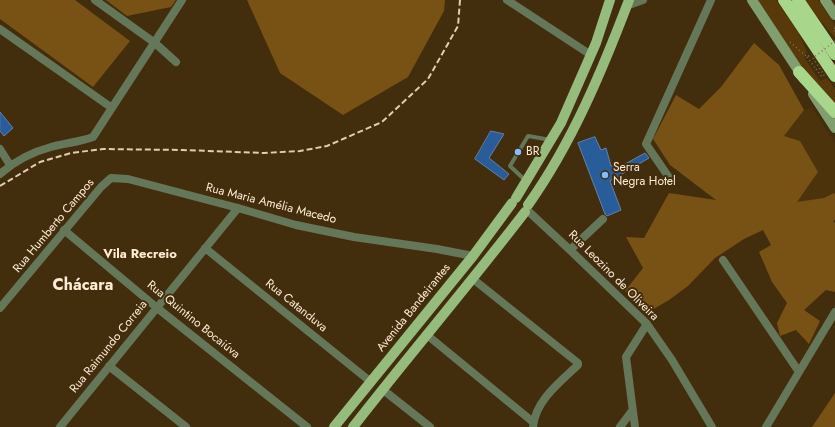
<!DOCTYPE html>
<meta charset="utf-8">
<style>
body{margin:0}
canvas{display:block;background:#422d0c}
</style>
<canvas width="835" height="427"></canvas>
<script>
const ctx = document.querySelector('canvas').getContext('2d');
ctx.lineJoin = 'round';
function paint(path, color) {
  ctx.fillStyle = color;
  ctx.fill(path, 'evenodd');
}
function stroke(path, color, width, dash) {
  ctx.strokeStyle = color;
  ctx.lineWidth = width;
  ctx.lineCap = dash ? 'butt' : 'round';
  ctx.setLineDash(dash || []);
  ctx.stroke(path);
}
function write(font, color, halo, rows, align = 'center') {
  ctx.font = font + ' Jost,sans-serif';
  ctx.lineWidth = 4;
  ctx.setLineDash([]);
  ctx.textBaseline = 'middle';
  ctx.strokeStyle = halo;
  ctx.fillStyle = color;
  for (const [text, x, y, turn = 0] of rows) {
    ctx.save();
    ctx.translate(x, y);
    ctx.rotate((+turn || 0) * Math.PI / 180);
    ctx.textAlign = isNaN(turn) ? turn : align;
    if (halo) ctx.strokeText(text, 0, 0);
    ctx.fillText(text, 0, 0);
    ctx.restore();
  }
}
const built = new Path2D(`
 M812,108L835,143V194L834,193L824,198L797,203L784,136L804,110Z`);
const green = new Path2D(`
 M758,0H776L798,32L807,52L804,57L820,81L827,78L835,89V107L801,66Z
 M805,0H818L835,25V38L812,10Z`);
const forest = new Path2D(`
 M0,0H75L130,41L93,87L0,19Z
 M106,0H176L171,7L127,16Z
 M247,0H445L444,11L408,77L343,115L280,73Z
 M754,43L779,65L804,110L784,136L800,141L818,172L797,202L824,198L834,193L835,194V220L833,221L835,223V292L826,290L804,310L820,321L809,344L796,330L780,336L777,323L787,303L772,282L759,252L771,245L763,230L744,239L715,258L688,286L669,300L645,314L625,291L643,268L626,237L644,238L669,193L716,200L670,165L653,139L676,95L699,109L721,87Z
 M835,393V427H812Z`);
const building = new Path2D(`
 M0,112L13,128L4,136L0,131Z
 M491,131L504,134L489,158L509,174L504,180L475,159Z
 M595,137L601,150L606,148L611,166L616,164V169L645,153L649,158L610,181L621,210L607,216L605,214L578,143Z`);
const path = new Path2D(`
 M835,28L833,29L835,33
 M790,42L807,57L810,55
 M807,57L816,69`);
const lane = new Path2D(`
 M526,181L510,166L528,136L551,140`);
const street = new Path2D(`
 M95,0L155,43L176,62
 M507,0L591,55
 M626,6L643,0
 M0,29L112,108
 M0,149L10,165
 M0,174C15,161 32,152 51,147C65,143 80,142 93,137L182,0
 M670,179L646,144L711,0
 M527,210L570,250L647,324L672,360L712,427
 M64,230L156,307L307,427
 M205,248L371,382
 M570,250L603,219
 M723,260L799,372
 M473,279L578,363V365C560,382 535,401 533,427
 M0,308L101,187L111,178L128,179L238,208L296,225L354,237L437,249L473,256
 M427,335L533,422
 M109,366L186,427
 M382,389L430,427
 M60,427L238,208
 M620,427L632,411
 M635,427L626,357L647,324
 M766,427L835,312`);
const secondary = new Path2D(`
 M752,0L804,79
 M825,0L835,15
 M813,94L835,128`);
const primary = new Path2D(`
 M516,198L561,123L596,43L610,0
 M528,205C572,143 602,71 629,0
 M334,427L473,256L512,203
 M353,427C409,355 469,285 525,212`);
const highway = new Path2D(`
 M784,0L835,76
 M798,0L835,54
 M799,72L835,112`);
const rail = new Path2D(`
 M0,186L40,162L71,153L103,149L182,150L264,153L300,151L327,146L382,122L428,79L458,26L460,0`);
const pathBridge = new Path2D(`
 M816,69L822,77L824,75L813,58L835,41`);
const markers = [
 [518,152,4,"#86bbfb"],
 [605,175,4,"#86bbfb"]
];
const poiNames = [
 ["BR",526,152],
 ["Serra",613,168],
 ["Negra Hotel",613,182]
];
const streetNames = [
 ["Rua Maria Amélia Macedo",271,204,14],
 ["Rua Humberto Campos",54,226,-50],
 ["Rua Leozino de Oliveira",613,276,45],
 ["Rua Catanduva",296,306,39],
 ["Avenida Bandeirantes",414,308,-51],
 ["Rua Quintino Bocaiúva",193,320,39],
 ["Rua Raimundo Correia",109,347,-51]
];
const neighbourhoodNames = [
 ["Vila Recreio",140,255]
];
const districtNames = [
 ["Chácara",83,286]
];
paint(built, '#4c330b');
paint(green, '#583a0a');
paint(forest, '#785114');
paint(building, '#295d99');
stroke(building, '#6181a8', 1);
stroke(path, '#857154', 1.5, [1, 3]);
stroke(lane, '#647759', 4);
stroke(street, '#647759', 8);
stroke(secondary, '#809e6e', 10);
stroke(primary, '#95bb7d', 10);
stroke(highway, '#a8d68b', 12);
stroke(rail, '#dfcdb4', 2, [6, 3]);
stroke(pathBridge, '#857154', 1.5, [1, 3]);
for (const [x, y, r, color] of markers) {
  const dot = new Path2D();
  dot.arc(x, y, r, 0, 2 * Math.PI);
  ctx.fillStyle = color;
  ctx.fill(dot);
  stroke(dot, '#422d0c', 1.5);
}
write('12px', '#fdecd5', '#422d0c', poiNames, 'left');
write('12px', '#fdecd5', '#422d0c', streetNames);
write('bold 13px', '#fdecd5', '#422d0c', neighbourhoodNames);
write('bold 16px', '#fdecd5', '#422d0c', districtNames);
</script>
